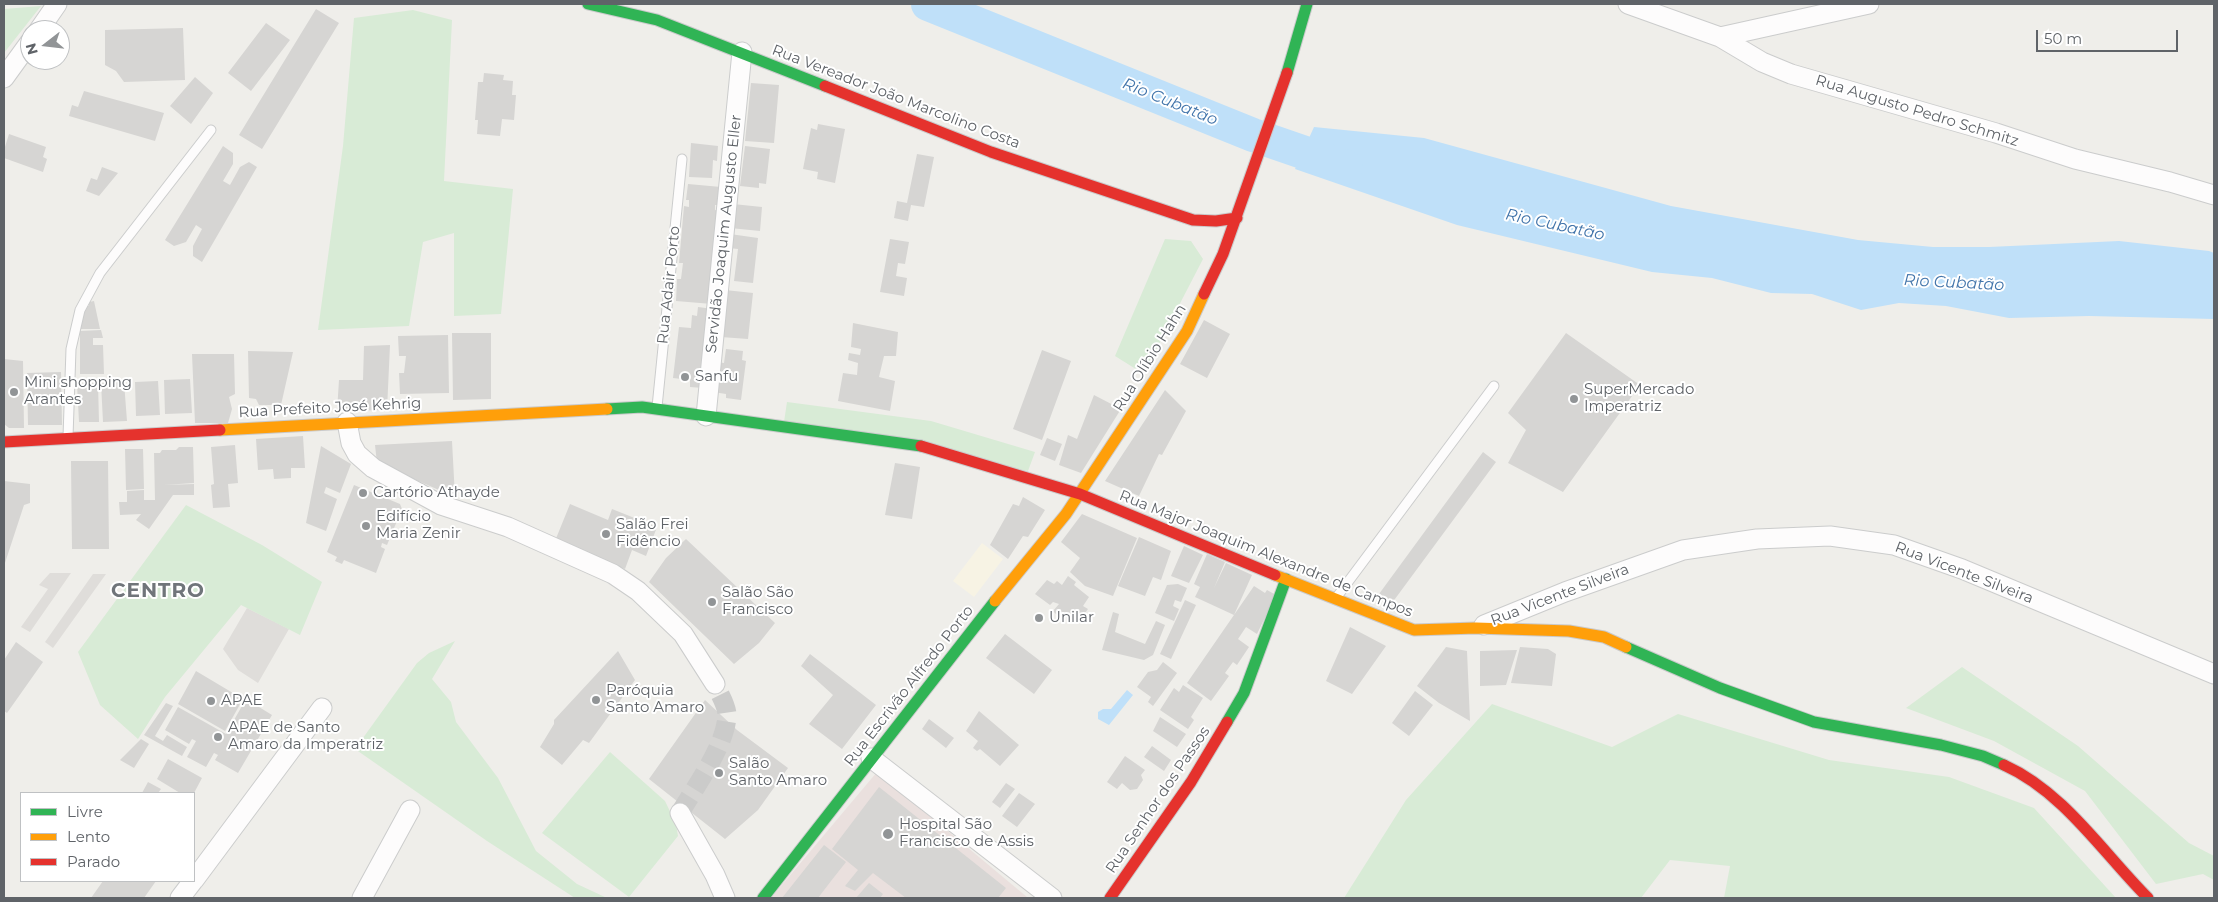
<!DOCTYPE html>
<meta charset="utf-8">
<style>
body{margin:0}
#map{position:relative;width:2218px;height:902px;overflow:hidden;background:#efeeea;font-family:Montserrat,sans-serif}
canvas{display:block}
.frame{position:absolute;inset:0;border:5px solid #5f6368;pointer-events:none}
.legend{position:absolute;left:20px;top:792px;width:175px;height:90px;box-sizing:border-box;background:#fff;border:1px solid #bfc1c3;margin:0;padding:6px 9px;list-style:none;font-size:15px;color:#5f6368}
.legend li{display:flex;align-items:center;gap:10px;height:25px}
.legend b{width:25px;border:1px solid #bfc1c3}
.north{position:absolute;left:20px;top:20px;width:50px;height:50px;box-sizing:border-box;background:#fff;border:1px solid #bfc1c3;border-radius:50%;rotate:254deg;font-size:14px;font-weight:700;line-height:20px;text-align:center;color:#5f6368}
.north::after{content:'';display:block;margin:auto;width:18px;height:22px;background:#919496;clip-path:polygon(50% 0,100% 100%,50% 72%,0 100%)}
.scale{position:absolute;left:2036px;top:30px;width:142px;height:22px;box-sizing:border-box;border:2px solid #5f6368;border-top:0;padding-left:6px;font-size:15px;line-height:18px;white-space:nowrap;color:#5f6368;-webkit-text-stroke:4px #fff;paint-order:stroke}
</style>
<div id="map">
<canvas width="2218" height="902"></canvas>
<div class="frame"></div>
<ul class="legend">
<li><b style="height:6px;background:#30b455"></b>Livre</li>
<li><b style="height:6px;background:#ff9f0a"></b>Lento</li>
<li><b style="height:6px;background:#e5322d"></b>Parado</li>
</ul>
<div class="north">N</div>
<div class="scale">50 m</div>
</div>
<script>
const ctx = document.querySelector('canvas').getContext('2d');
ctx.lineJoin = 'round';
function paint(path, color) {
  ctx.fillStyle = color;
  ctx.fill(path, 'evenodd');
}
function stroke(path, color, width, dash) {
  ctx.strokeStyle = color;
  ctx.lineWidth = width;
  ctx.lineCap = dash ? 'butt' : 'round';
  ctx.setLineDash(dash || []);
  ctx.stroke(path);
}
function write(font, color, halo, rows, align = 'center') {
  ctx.font = font + ' Montserrat,sans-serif';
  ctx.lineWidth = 4;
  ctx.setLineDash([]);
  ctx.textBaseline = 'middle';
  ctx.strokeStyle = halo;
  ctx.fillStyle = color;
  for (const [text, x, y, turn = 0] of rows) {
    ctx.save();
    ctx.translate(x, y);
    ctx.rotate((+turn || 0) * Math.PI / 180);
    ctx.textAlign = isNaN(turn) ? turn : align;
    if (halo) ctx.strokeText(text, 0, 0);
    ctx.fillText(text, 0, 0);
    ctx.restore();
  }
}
const commercial = new Path2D(`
 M982,543L1003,559L974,597L953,581Z`);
const industrial = new Path2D(`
 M50,573H71L30,632L21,627L48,589L39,585Z
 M93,574H106L53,648L45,642Z
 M247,608L289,629L258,683L238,670L223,649Z`);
const medical = new Path2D(`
 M877,772L1027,897L1025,898H771Z`);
const green = new Path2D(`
 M41,6L4,53V9Z
 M413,10L452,20L444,181L513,189L501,314L454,316V233L423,242L409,326L318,330L343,146L354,18Z
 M1165,239L1191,241L1203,259L1145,371H1139L1115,356Z
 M787,402L931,421L1035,452L1028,471L784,422Z
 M186,505L262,545L322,582L300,635L241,605L165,697L138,739L100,705L78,652Z
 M455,641L432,679L451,702L456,722L498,778L536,851L577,884L607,898H575L487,841L355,749L417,663L429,653Z
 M1962,667L2078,746L2189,843L2214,856V880L2203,874L2156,884L2085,791L1994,741L1906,708Z
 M1492,704L1612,747L1678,714L1829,760L1949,777L2034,808L2116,898H1724L1730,866L1670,860L1641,898H1344L1406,800Z
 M610,752L665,801L676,824L678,836L629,897L542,833Z`);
const water = new Path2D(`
 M1314,127L1424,138L1671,206L1858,240L1933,247H1989L2119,241L2209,251L2214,253V319L2089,316L2009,318L1946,306L1899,303L1861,310L1812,294L1771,293L1712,278L1652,272L1457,225L1295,169Z
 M1127,690L1133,695L1109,725L1098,719V712L1103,709H1111Z`);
const river = new Path2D(`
 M928,4L1253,135L1346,167`);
const building = new Path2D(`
 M316,9L339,23L262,149L239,135Z
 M266,23L290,40L251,91L228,73Z
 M183,28L185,80L124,82L116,71L105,65V30Z
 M484,73L504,75L503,80L513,81L512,95H516L514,120L502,119L500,136L477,134L478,120H475L478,82H483Z
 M195,77L213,93L191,124L170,106Z
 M751,83L779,85L774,143L745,141Z
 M84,91L164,113L155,141L69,116L72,105L78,107Z
 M818,124L845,129L835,183L817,179L818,172L803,169L811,128L817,130Z
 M9,134L46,147L43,157L47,159L43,172L4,158V150Z
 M691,143L718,146L717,161L713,160L712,178L689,177Z
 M223,146L233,153V164L223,181L230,185L240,167L249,162L257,167L202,262L193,256V246L202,229L196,225L186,242L174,246L165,240Z
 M745,146L770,149L766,184L759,183V188L740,186Z
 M917,154L934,157L924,207L911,205L908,221L894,218L897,201L907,203Z
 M102,167L118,173L99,196L86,191L91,178L97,180Z
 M688,184L721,187L719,205H715V210L721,211L712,304L676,301L677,279H681L683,263H679L684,206L689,207V200H686Z
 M733,204L762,207L760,231L730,228Z
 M730,234L758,238L753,283L734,281L738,249L729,248Z
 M890,239L909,242L905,264L898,263L896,276L907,278L904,296L880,292Z
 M725,290L753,293L748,339L721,337Z
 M94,301L100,329H79L85,306H89V302Z
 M698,307L713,309L703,388L690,387V380L673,378L679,327L691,328L692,315L697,316Z
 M1204,320L1230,334L1207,378L1180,364Z
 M853,323L898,332L896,356H884L879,377L895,381L890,411L838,401L843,373L857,375L858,363L848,360L849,353L860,355L861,349L851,347Z
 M101,330L103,338H93V345H103L104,374H80V331Z
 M452,333H491V399L453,400Z
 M1566,333L1640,385L1563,492L1508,463L1526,430L1508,413Z
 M448,335L449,393L400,394L399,373H404L406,356H399L398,336Z
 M390,345L387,410L337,411L339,380H363L364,346Z
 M726,349L743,351L742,360L746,361L741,400L726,398V394L713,392L717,362L724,363Z
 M1042,350L1071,361L1042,440L1013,429Z
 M248,351L293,352L281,405H259L256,399L249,398Z
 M192,354H234L235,394L229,397L232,409L228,423H195Z
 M4,359L23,361L24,428H9L4,424Z
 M61,372L62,425H28L27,373Z
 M190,379L192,413L165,414L164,380Z
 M158,381L160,415L136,416L135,382Z
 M124,382L127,421L103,422L101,383Z
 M98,383L99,422H79L77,384Z
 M1165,390L1186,411L1162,455L1159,454L1139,496L1105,481Z
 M1094,395L1121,409L1081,473L1059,465L1068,435L1077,439Z
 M303,436L305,468H291V478L274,479L273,469L258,470L256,439Z
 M1047,438L1062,444L1055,461L1040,455Z
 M452,441L455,497L377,463L375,445Z
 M235,445L238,483L228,484L230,507L213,508L211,485L214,484L211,447Z
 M321,446L351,464L340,493L326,487L324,493L337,499L326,531L306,523Z
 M179,447H193L194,483L164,485L194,484V495H173L149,529L136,520L141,514L120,515L119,502H127V491L144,490V500H155L154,453H160L162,450H176Z
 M125,449H143L144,489L126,490Z
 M1483,452L1496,462L1392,603L1379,594Z
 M71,461H108L109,549H72Z
 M895,463L920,467L912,519L885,515Z
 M4,481L30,484V503L24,505L4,566Z
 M354,485L400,504L402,509L387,545L382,543L381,547L385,549L376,573L344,560L342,564L335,561L337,557L327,552Z
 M1023,497L1045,510L1028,537L1023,536L1008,559L990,545L1013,504L1019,506Z
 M570,504L608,520L612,509L657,527L646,556L632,550L625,569L555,541Z
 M1082,514L1137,538L1113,596L1085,586L1070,572L1080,558L1061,542Z
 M1139,537L1171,551L1161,580L1153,577L1145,596L1118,586Z
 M686,539L775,623L759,643L734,664L649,582L666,558Z
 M1184,546L1203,555L1189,583L1171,576Z
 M1207,554L1225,562L1214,588L1226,563L1252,575L1234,615L1195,597L1200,587L1194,584Z
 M1068,576L1076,582L1074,585L1089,597L1083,606L1088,609L1077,624L1061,612L1058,616L1053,611L1059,604L1053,602L1050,605L1035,594L1047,580L1054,584L1057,581L1062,585Z
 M1178,584L1187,588L1181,602L1175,600L1173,606L1179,609L1174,621L1155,613L1167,585Z
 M1254,586L1265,593L1267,590L1276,595L1257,634L1246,627L1238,639L1249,647L1237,665L1233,662L1225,673L1229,676L1211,701L1187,683Z
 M1185,600L1196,605L1171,659L1160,654Z
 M1113,612L1119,614L1115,632L1145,644L1156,621L1165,625L1153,655L1144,660L1102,650Z
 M1350,627L1386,646L1352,694L1326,681Z
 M1005,634L1052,670L1034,694L986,658Z
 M16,642L43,662L7,713L4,711V660Z
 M1446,647L1467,651L1470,721L1439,703L1417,686Z
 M1520,647L1548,649L1556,654L1552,686L1511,683Z
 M1517,650L1506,685L1480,686V651Z
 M618,651L635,680L589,743L583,740L562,765L540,747L554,724V720Z
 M810,654L876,705L842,749L809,724L833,695L801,666Z
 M1163,662L1177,673L1153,706L1148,702L1151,697L1137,687L1148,672L1157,670Z
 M196,671L243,699L225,731L178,704Z
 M1183,685L1203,698L1191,717L1194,720L1188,729L1160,710L1174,688L1179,692Z
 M1415,691L1433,705L1409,736L1392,723Z
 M246,699L272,715L238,773L215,760L218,755L214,753L206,767L187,757L196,741L192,739L189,744L165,730L178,707L226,734Z
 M705,700L737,730L788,768L758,810L725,839L649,779Z
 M166,703L173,706L155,736L163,741L167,735L187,747L182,756L144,735Z
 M979,711L1019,745L1000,766L980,749L977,751L973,748L978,741L966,731Z
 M1160,717L1186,734L1177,747L1153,731Z
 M929,719L954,738L946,748L922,729Z
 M141,739L149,744L134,768L120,760Z
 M1152,746L1171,760L1164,771L1144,757Z
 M1125,756L1145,770L1141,775L1143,780L1137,789L1130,790L1122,783L1117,789L1107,782Z
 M168,759L202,778L194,793H180L157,779Z
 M148,782L161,789L158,793H142Z
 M1006,783L1015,789L1000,808L992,802Z
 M879,787L1006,888L998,898H906L873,873L855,891L845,886L858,870L832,849Z
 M1019,793L1035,804L1017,827L1002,816Z
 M824,845L846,862L831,881L818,898H782Z
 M103,881H156L144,898H91Z
 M869,883L883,894L880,898H856Z`);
const streetTunnel = new Path2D(`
 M680,813C695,787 727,744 727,714C726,704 719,693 715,684`);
const lane = new Path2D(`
 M657,407L682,159
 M68,437L71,349L80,310L100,273L211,130
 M1336,598L1494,386`);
const street = new Path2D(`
 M1628,4L1720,37L1762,62L1791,74L1996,133L2075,159L2170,182L2214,195
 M39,30L57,4
 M1720,37L1869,4
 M4,78L30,42
 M706,416L742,52
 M347,422L351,443L357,454L373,468L441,505L508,527L613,574L638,591L683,634L715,684
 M1484,625L1565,592L1683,550L1757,539L1830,536L1894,545L1962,569L2214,674
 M871,758L1052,898
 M680,813L715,875L725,898
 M194,880L322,708
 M180,898L193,881
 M362,898L410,810`);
const fast = new Path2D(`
 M588,4L657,20L825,86
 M1287,73L1307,4
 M607,409L642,407L921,446
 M1626,647L1720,688L1814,722L1941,745L1983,756L2004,765
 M1227,722L1244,693L1286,579
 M763,898L995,601`);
const slow = new Path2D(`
 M220,430L607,409
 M1275,575L1414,630L1476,628L1569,631L1604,637L1626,647
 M995,601L1066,514L1187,331L1204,294`);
const jam = new Path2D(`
 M825,86L991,152L1193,220L1216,221L1237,218
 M1204,294L1223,254L1287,73
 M4,442L220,430
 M921,446L1080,494L1275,575
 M2004,765C2064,792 2103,853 2148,898
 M1110,898L1191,782L1227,722`);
const markers = [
 [685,377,5,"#919496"],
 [14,392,5,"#919496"],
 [1574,399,5,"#919496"],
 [363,493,5,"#919496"],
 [366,526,5,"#919496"],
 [606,534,5,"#919496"],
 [712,602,5,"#919496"],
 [1039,618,5,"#919496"],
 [596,700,5,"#919496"],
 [211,701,5,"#919496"],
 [218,737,5,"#919496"],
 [719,773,5,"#919496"],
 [888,834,6,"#919496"]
];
const streetNames = [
 ["Rua Vereador João Marcolino Costa",896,97,21],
 ["Rua Augusto Pedro Schmitz",1917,111,17],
 ["Servidão Joaquim Augusto Eller",724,234,-84],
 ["Rua Adair Porto",669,285,-84],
 ["Rua Olíbio Hahn",1150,358,-58],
 ["Rua Prefeito José Kehrig",330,408,-3],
 ["Rua Major Joaquim Alexandre de Campos",1266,554,22],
 ["Rua Vicente Silveira",1964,573,21],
 ["Rua Vicente Silveira",1560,595,-21],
 ["Rua Escrivão Alfredo Porto",909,686,-52],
 ["Rua Senhor dos Passos",1158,800,-56]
];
const poiNames = [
 ["Sanfu",695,377],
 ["Mini shopping",24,383],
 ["Arantes",24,400],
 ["SuperMercado",1584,390],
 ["Imperatriz",1584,407],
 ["Cartório Athayde",373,493],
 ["Edifício",376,517],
 ["Maria Zenir",376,534],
 ["Salão Frei",616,525],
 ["Fidêncio",616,542],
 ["Salão São",722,593],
 ["Francisco",722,610],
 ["Unilar",1049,618],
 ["Paróquia",606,691],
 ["Santo Amaro",606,708],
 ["APAE",221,701],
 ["APAE de Santo",228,728],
 ["Amaro da Imperatriz",228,745],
 ["Salão",729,764],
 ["Santo Amaro",729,781],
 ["Hospital São",899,825],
 ["Francisco de Assis",899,842]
];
const waterNames = [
 ["Rio Cubatão",1170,102,22],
 ["Rio Cubatão",1555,225,12],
 ["Rio Cubatão",1954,283,3]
];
const districtNames = [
 ["CENTRO",158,591]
];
paint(commercial, '#f7f3e4');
paint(industrial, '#dfddda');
paint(medical, '#eae0de');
paint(green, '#d8ebd6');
paint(water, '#bfe0f9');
stroke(river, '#bfe0f9', 34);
paint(building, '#d6d5d3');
stroke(streetTunnel, '#cbcbca', 19, [19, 9]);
stroke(lane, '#cbcccc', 11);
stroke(street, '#cbcccc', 21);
stroke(fast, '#cacacb', 13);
stroke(slow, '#cacacb', 13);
stroke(jam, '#cacacb', 13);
stroke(lane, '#fdfcfc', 9);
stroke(street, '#fdfcfc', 19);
stroke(fast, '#30b455', 11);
stroke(slow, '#ff9f0a', 11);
stroke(jam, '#e5322d', 11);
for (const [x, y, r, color] of markers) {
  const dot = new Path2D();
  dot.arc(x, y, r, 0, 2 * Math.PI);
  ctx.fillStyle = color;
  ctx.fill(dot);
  stroke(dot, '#fff', 2);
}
write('15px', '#5f6368', '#fff', streetNames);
write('15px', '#5f6368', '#fff', poiNames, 'left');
write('italic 16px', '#4174aa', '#fff', waterNames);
ctx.letterSpacing = '1px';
write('bold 20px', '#70757a', '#fff', districtNames);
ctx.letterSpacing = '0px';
</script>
